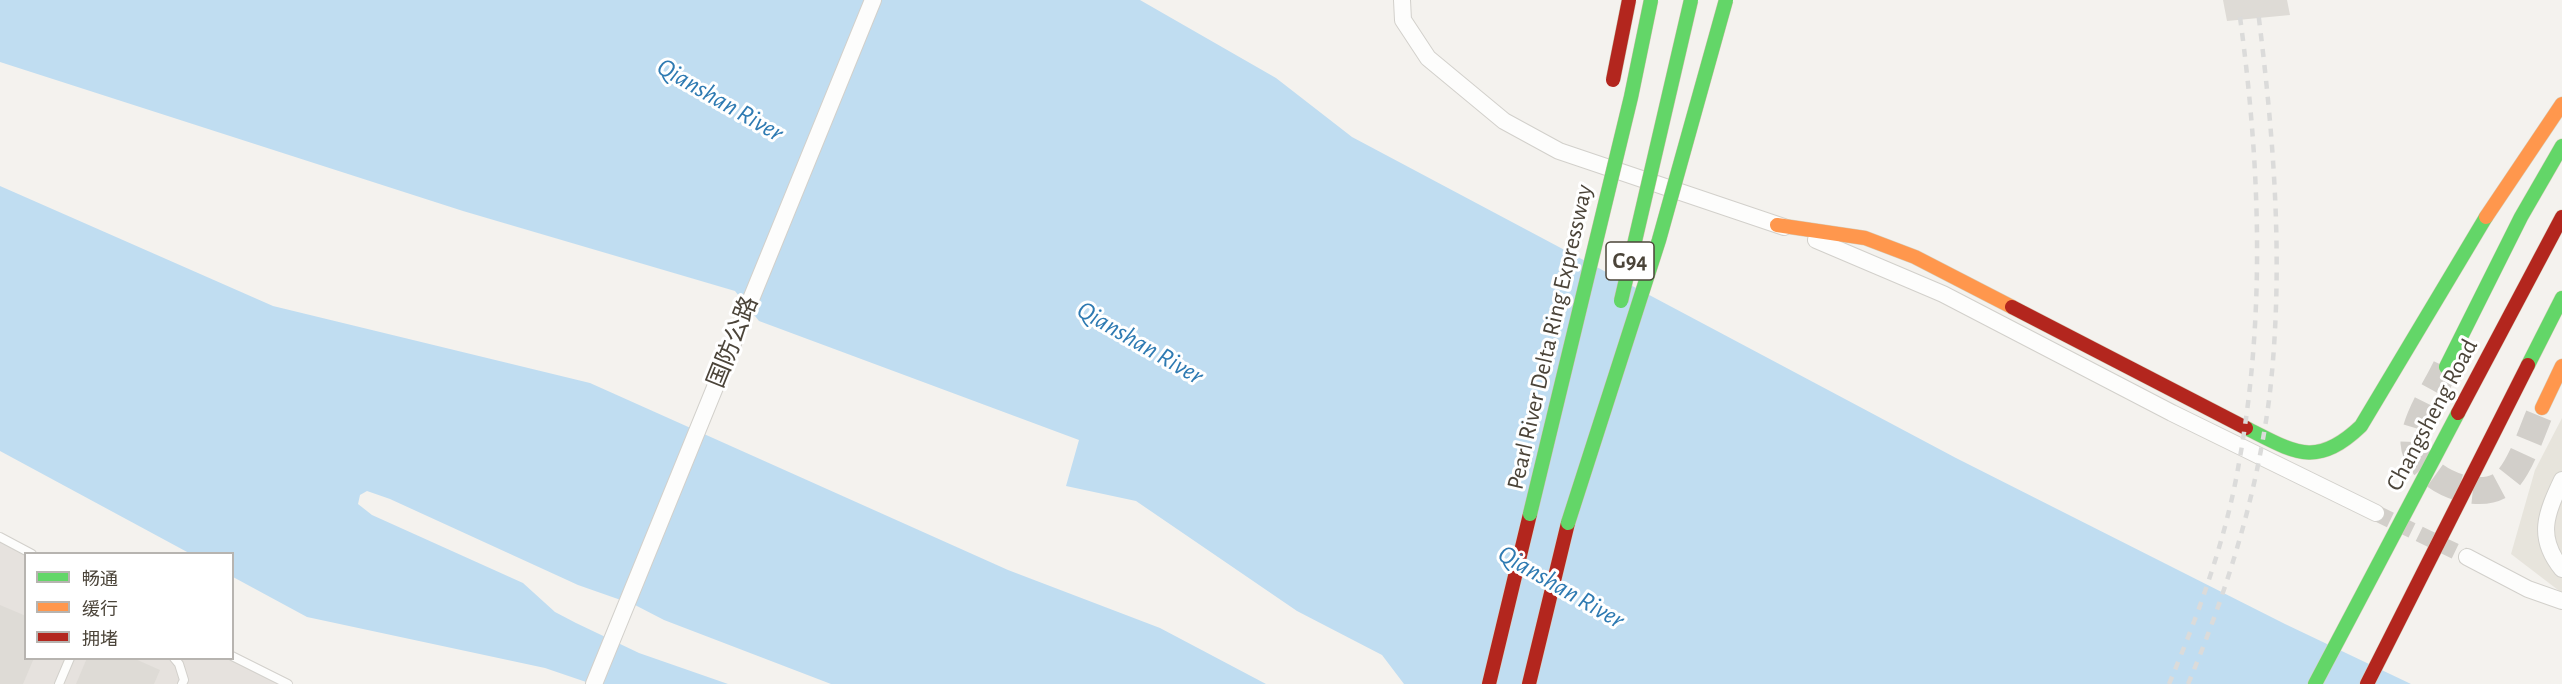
<!DOCTYPE html>
<meta charset="utf-8">
<style>
body{margin:0}
#map{position:relative;width:2562px;height:684px;overflow:hidden;background:#f4f2ee;font-family:"Alegreya Sans","Noto Sans SC",sans-serif}
canvas{display:block}
.legend{position:absolute;left:24px;top:552px;width:210px;height:108px;box-sizing:border-box;background:#fff;border:2px solid #b7b4b0;margin:0;padding:8px 10px;list-style:none;font-size:18px;color:#4b4439}
.legend li{display:flex;align-items:center;gap:12px;height:30px}
.legend b{width:30px;border:2px solid #b7b4b0}
</style>
<div id="map">
<canvas width="2562" height="684"></canvas>
<ul class="legend">
<li><b style="height:8px;background:#63d668"></b>畅通</li>
<li><b style="height:8px;background:#ff974d"></b>缓行</li>
<li><b style="height:8px;background:#b3261e"></b>拥堵</li>
</ul>
</div>
<script>
const ctx = document.querySelector('canvas').getContext('2d');
ctx.lineJoin = 'round';
function paint(path, color) {
  ctx.fillStyle = color;
  ctx.fill(path, 'evenodd');
}
function stroke(path, color, width, dash) {
  ctx.strokeStyle = color;
  ctx.lineWidth = width;
  ctx.lineCap = dash ? 'butt' : 'round';
  ctx.setLineDash(dash || []);
  ctx.stroke(path);
}
function write(font, color, halo, rows, align = 'center') {
  ctx.font = font + ' "Alegreya Sans","Noto Sans SC",sans-serif';
  ctx.lineWidth = 6;
  ctx.setLineDash([]);
  ctx.textBaseline = 'middle';
  ctx.strokeStyle = halo;
  ctx.fillStyle = color;
  for (const [text, x, y, turn = 0] of rows) {
    ctx.save();
    ctx.translate(x, y);
    ctx.rotate((+turn || 0) * Math.PI / 180);
    ctx.textAlign = isNaN(turn) ? turn : align;
    if (halo) ctx.strokeText(text, 0, 0);
    ctx.fillText(text, 0, 0);
    ctx.restore();
  }
}
const residential = new Path2D(`
 M2562,418V593L2511,554L2535,470Z`);
const industrial = new Path2D(`
 M0,537L26,554V658H232L288,684H0Z`);
const water = new Path2D(`
 M0,0H1140L1276,78L1352,137L1956,458L2285,624L2411,684H1404L1382,655L1297,611L1136,501L1066,486L1079,440L759,321L735,291L463,211L0,62Z
 M0,186L273,306L590,383L1008,570L1160,628L1266,684H831L664,620L635,605L578,585L390,499L367,491L360,495L358,504L372,515L523,583L555,612L576,623L639,653L728,684H592L545,668L307,617L233,577L232,554L189,553L0,451Z`);
const building = new Path2D(`
 M2223,0H2287L2290,15L2227,21Z
 M0,605L26,616V658H34L23,684H0Z
 M87,658H133L160,670L154,684H76Z`);
const streetTunnel = new Path2D(`
 M2376,513L2467,557`);
const primaryTunnel = new Path2D(`
 M2446,367C2436,388 2414,421 2414,443C2416,478 2479,505 2505,482C2521,467 2533,428 2542,408`);
const lane = new Path2D(`
 M0,537L32,554
 M232,656L288,684
 M174,658L179,664L184,680L182,684
 M59,684L70,658`);
const street = new Path2D(`
 M1402,0L1403,20L1428,58L1504,121L1559,151L1784,227
 M1816,240L1943,294L2172,413L2376,513
 M2562,480C2546,514 2536,537 2562,569
 M2467,557L2528,589L2562,601
 M594,684L873,0`);
const fast = new Path2D(`
 M2528,365L2562,298
 M2446,367L2521,217L2562,146
 M2246,428C2294,452 2316,469 2361,426L2486,217
 M2315,684L2458,413`);
const slow = new Path2D(`
 M2486,217L2562,104
 M1777,225L1865,238L1915,257L2012,307
 M2542,408L2562,366`);
const jam = new Path2D(`
 M2012,307L2246,428
 M2458,413L2562,217
 M1489,684L1530,514
 M1529,684L1568,523
 M2367,684L2528,365`);
const rail = new Path2D(`
 M2169,684C2199,613 2226,539 2239,463C2266,312 2260,161 2239,10
 M2188,684C2227,592 2258,492 2270,392C2284,264 2274,138 2258,11`);
const fastBridge = new Path2D(`
 M1621,301L1691,0
 M1530,514L1631,97L1651,0
 M1568,523L1659,240L1726,0`);
const jamBridge = new Path2D(`
 M1613,80L1629,0`);
const shields = [
 [1630,261,48]
];
const shieldNames = [
 ["G94",1630,261]
];
const streetNames = [
 ["Pearl River Delta Ring Expressway",1550,337,-77],
 ["国防公路",733,342,-68],
 ["Changsheng Road",2432,415,-62]
];
const waterNames = [
 ["Qianshan River",720,100,30],
 ["Qianshan River",1140,343,30],
 ["Qianshan River",1561,587,30]
];
paint(residential, '#e7e4dc');
paint(industrial, '#e6e2de');
paint(water, '#c0ddf1');
paint(building, '#dedbd6');
stroke(streetTunnel, '#d2cfca', 16, [16, 8]);
stroke(primaryTunnel, '#d2cfca', 27, [27, 14]);
stroke(lane, '#d2d0cb', 10);
stroke(street, '#d2d0cb', 18);
stroke(fast, '#d6cebb', 15);
stroke(slow, '#d6cebb', 15);
stroke(jam, '#d6cebb', 15);
stroke(lane, '#fdfdfc', 8);
stroke(street, '#fdfdfc', 16);
stroke(fast, '#63d668', 14);
stroke(slow, '#ff974d', 14);
stroke(jam, '#b3261e', 14);
stroke(rail, '#dbdbda', 4.5, [8, 8]);
stroke(fastBridge, '#ccbfa9', 15, []);
stroke(jamBridge, '#ccbfa9', 15, []);
stroke(fastBridge, '#63d668', 14);
stroke(jamBridge, '#b3261e', 14);
for (const [x, y, w] of shields) {
  const box = new Path2D();
  box.roundRect(x - w / 2, y - 19, w, 38, 4.5);
  ctx.fillStyle = '#fff';
  ctx.fill(box);
  stroke(box, '#4b4439', 1.5);
}
write('bold 22px', '#4b4439', null, shieldNames);
write('24px', '#4b4439', '#fff', streetNames);
write('italic 26px', '#2e7ab2', '#fff', waterNames);
</script>
